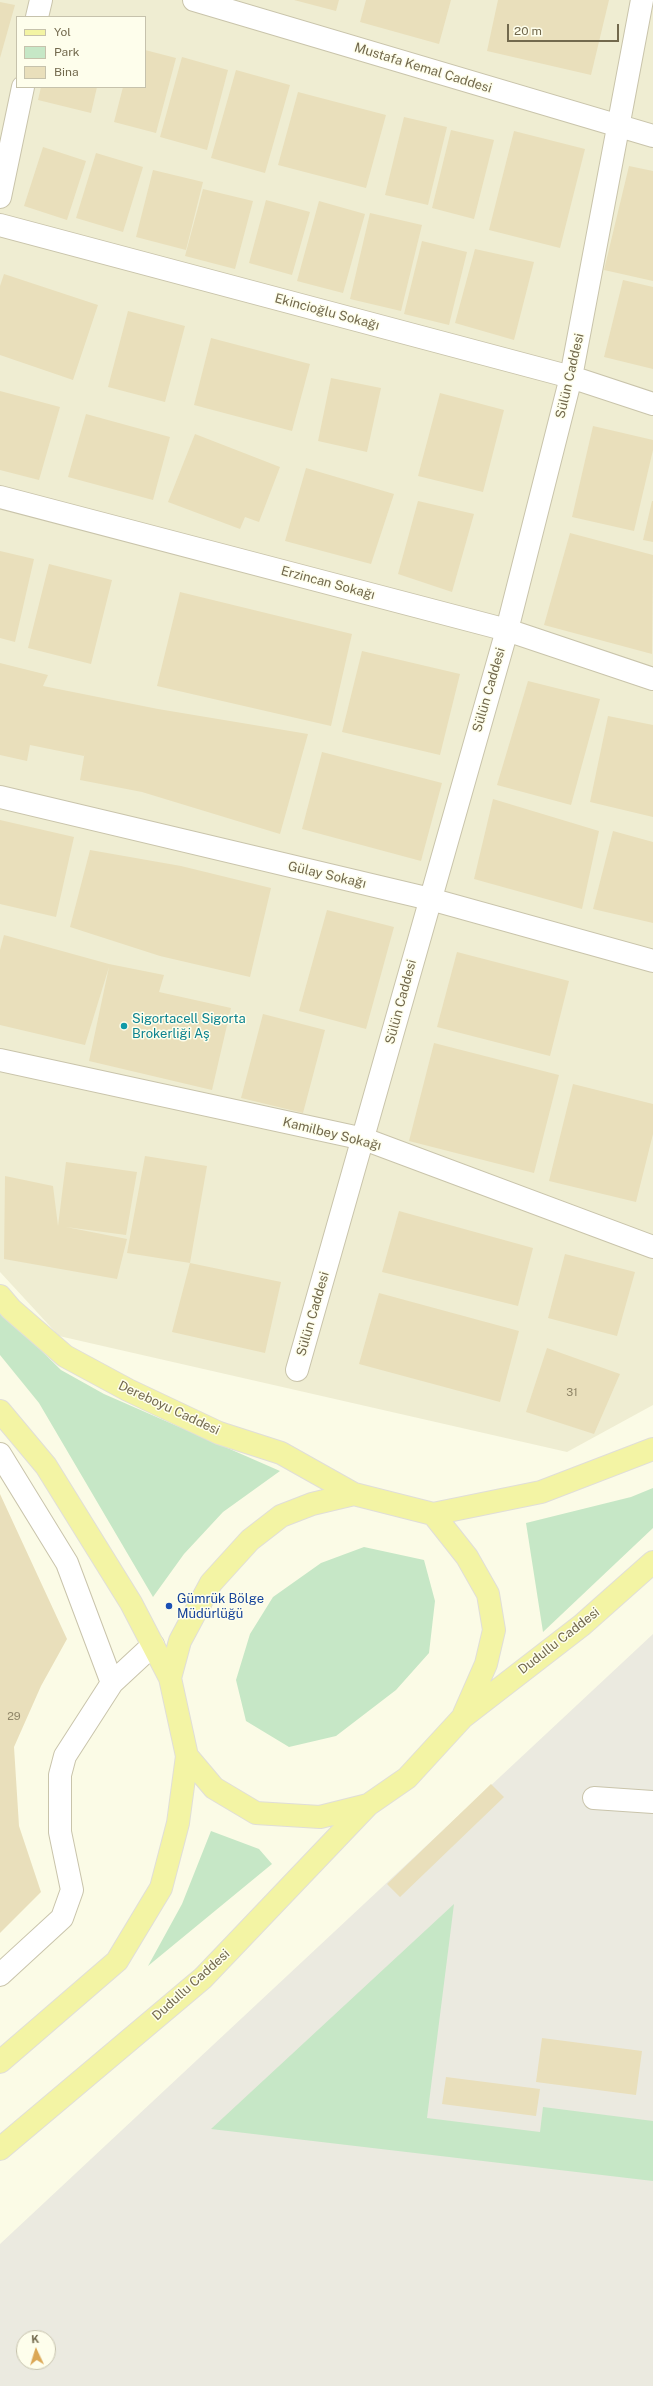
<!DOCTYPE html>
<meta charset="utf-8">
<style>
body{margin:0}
#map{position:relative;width:653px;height:2386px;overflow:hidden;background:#fbfbe6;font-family:"Public Sans",sans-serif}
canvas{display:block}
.legend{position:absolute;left:16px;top:16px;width:130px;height:72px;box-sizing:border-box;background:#fefeec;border:1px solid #c6c2ac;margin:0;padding:5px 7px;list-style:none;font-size:12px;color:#72694d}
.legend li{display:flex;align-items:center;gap:8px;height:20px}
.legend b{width:20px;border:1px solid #c6c2ac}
.north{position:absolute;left:16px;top:2330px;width:40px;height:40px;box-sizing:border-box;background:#fefeec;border:1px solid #c6c2ac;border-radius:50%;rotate:356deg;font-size:11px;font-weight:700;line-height:16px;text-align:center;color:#72694d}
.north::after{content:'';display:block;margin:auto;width:14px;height:18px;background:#dba755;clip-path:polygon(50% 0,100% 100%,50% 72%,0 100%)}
.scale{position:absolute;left:507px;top:24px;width:112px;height:18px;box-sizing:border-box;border:2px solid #72694d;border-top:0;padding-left:5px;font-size:12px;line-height:14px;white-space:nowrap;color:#72694d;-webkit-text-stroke:3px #fefeec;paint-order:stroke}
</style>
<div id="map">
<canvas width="653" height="2386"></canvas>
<ul class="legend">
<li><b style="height:5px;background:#f3f4a4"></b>Yol</li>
<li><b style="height:11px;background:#c6e7c6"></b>Park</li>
<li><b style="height:11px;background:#e9dfbb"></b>Bina</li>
</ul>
<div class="north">K</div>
<div class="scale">20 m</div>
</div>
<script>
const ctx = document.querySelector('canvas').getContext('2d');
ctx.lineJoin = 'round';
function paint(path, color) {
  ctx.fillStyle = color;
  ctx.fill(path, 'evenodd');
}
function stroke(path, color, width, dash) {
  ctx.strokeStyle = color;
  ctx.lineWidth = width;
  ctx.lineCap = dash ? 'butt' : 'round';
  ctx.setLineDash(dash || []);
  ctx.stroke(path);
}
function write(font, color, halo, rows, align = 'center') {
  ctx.font = font + ' "Public Sans",sans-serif';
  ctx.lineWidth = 3;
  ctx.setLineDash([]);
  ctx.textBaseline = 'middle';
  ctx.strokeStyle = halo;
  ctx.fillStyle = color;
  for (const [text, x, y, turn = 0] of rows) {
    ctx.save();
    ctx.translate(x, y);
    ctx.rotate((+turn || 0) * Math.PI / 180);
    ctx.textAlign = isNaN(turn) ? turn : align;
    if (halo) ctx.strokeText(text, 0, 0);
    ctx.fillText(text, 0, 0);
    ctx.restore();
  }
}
const residential = new Path2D(`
 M0,0H653V1405L567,1452L59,1336L0,1272ZM17,17H145V87H17Z`);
const industrial = new Path2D(`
 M653,1634V2386H0V2244ZM24,2338H48V2362H24Z`);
const green = new Path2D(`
 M0,1310L61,1370L104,1394L280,1471L223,1512L184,1554L153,1597L39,1403L0,1355Z
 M653,1488V1528L543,1632L526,1523L631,1497Z
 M364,1547L424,1560L435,1601L429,1653L396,1690L336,1736L289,1747L246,1721L236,1680L250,1634L273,1597L321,1563Z
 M211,1831L259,1849L272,1864L148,1966L182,1904Z
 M454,1904L427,2118L540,2132L543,2107L653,2121V2181L211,2129Z`);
const building = new Path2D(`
 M294,0H339L336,11Z
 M366,0H451L439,44L360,22Z
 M498,0H609L591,75L487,51Z
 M0,2L15,5L0,58Z
 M145,50L176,58L156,133L114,122L123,87H145Z
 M182,57L228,70L207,150L160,137Z
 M236,70L290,85L265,173L211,158Z
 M41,87H97L91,113L38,100Z
 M298,92L386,115L366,188L278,165Z
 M404,117L447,127L428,205L385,195Z
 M451,130L494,140L474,219L432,208Z
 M514,131L585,149L560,248L489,230Z
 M43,147L86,161L67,220L24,206Z
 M96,153L143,167L123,232L76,218Z
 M629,166L653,171V281L604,270Z
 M153,170L203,182L186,250L136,237Z
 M203,189L253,201L235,269L185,256Z
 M266,200L310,212L292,275L249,263Z
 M319,201L365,214L343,293L297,281Z
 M370,213L422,225L401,311L350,299Z
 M422,241L467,252L449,325L404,314Z
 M475,249L534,262L514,340L455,323Z
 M4,274L98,305L73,380L0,355V286Z
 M623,280L653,287V369L604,357Z
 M128,311L185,326L165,402L108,387Z
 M211,338L310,364L292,431L194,405Z
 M331,378L381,388L367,452L318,441Z
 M0,391L60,407L39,480L0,470Z
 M440,393L504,410L483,492L418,476Z
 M86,414L170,437L153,500L68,477Z
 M593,426L653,440V450L634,531L572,517Z
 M195,434L280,467L259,522L245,517L240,529L168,502Z
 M306,468L394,494L371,564L285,541Z
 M418,501L474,514L452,592L398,574Z
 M652,501H653V542L643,540Z
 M570,533L653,555L652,654L544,625Z
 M0,551L34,559L15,642L0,638Z
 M49,564L112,580L91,664L28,648Z
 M180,592L352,634L331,726L157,686Z
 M362,651L460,674L440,755L342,732Z
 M0,663L48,675L43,686L158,709L308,734L280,834L142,792L80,780L85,751L84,756L30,745L27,761L0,755Z
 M528,681L600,699L571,805L497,785Z
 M608,716L653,725V817L590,802Z
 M322,752L442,783L421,861L302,829Z
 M493,799L599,831L582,909L474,879Z
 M0,820L74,837L56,917L0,904Z
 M613,831L653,842V923L593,909Z
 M90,850L181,866L271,888L250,977L160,956L70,927Z
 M327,910L394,927L366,1029L299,1011Z
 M4,935L109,964L164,975L159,992L231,1008L212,1090L89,1061L109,967L85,1045L0,1025V950Z
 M457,952L569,981L550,1056L437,1027Z
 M263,1014L325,1030L303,1113L241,1098Z
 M434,1043L559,1075L534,1173L409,1141Z
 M573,1084L653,1104V1134L636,1202L549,1181Z
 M145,1156L207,1166L190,1263L127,1253Z
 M66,1162L137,1172L126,1235L66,1227L127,1239L117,1279L4,1259L5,1176L53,1186L58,1226Z
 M399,1211L533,1248L518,1306L382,1272Z
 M565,1254L635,1272L617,1336L548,1318Z
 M190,1263L281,1282L265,1353L172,1332Z
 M379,1293L519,1331L500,1402L359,1364Z
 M547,1348L620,1374L594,1434L526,1412Z
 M0,1494L67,1639L41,1686L14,1747L19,1826L41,1892L0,1933Z
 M491,1784L504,1797L400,1897L387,1884Z
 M542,2038L642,2051L636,2095L536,2082Z
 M446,2077L540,2089L536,2116L442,2104Z`);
const minor = new Path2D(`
 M194,0L653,136
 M37,17L41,0
 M0,197L23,87
 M0,225L571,377L653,404
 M0,497L507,630L653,679
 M0,797L430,899L653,961
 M0,1060L364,1139L653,1247
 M297,1370L507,630L571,377L642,0
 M0,1454L67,1563L112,1683
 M594,1798L653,1802
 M0,1975L62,1918L72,1890L60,1832V1775L65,1756L112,1683L153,1645`);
const major = new Path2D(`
 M0,1296L11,1309L65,1356L128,1390L219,1433L281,1453L354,1494
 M0,1411L46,1466L131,1603L170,1678
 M433,1514L467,1557L488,1594L494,1630L486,1664L464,1714
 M187,1756L214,1788L256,1813L320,1817L368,1805
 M0,2062L117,1961L161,1888L178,1823L187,1756L170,1678L180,1641L211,1583L250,1540L281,1516L312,1504L354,1494L433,1514L541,1492L653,1449
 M0,2149L203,1978L368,1805L407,1778L463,1717L582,1625L653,1562`);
const markers = [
 [124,1026,4,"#0f9aa8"],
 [169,1606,4,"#1a4fb4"]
];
const numberNames = [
 ["31",572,1393],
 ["29",14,1717]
];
const streetNames = [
 ["Mustafa Kemal Caddesi",423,68,17],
 ["Ekincioğlu Sokağı",327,312,15],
 ["Sülün Caddesi",570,376,-77],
 ["Erzincan Sokağı",328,583,15],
 ["Sülün Caddesi",489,690,-74],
 ["Gülay Sokağı",327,875,13],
 ["Sülün Caddesi",401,1002,-75],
 ["Kamilbey Sokağı",332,1134,14],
 ["Sülün Caddesi",313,1314,-74],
 ["Dereboyu Caddesi",169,1408,25],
 ["Dudullu Caddesi",559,1641,-38],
 ["Dudullu Caddesi",191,1985,-42]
];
const cultureNames = [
 ["Sigortacell Sigorta",132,1019],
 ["Brokerliği Aş",132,1034]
];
const transitNames = [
 ["Gümrük Bölge",177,1599],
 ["Müdürlüğü",177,1614]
];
paint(residential, '#efedd2');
paint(industrial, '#ebeae0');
paint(green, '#c6e7c6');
paint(building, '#e9dfbb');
stroke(minor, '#c9c4ab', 24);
stroke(major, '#e0ded8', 24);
stroke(minor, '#fff', 22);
stroke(major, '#f3f4a4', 22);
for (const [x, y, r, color] of markers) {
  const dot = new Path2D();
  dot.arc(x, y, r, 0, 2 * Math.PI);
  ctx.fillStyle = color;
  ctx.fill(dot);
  stroke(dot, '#fefeec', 1.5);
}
write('11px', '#908668', null, numberNames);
write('13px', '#72694d', '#fefeec', streetNames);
write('13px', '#0d838f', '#fefeec', cultureNames, 'left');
write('13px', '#164399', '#fefeec', transitNames, 'left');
</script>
